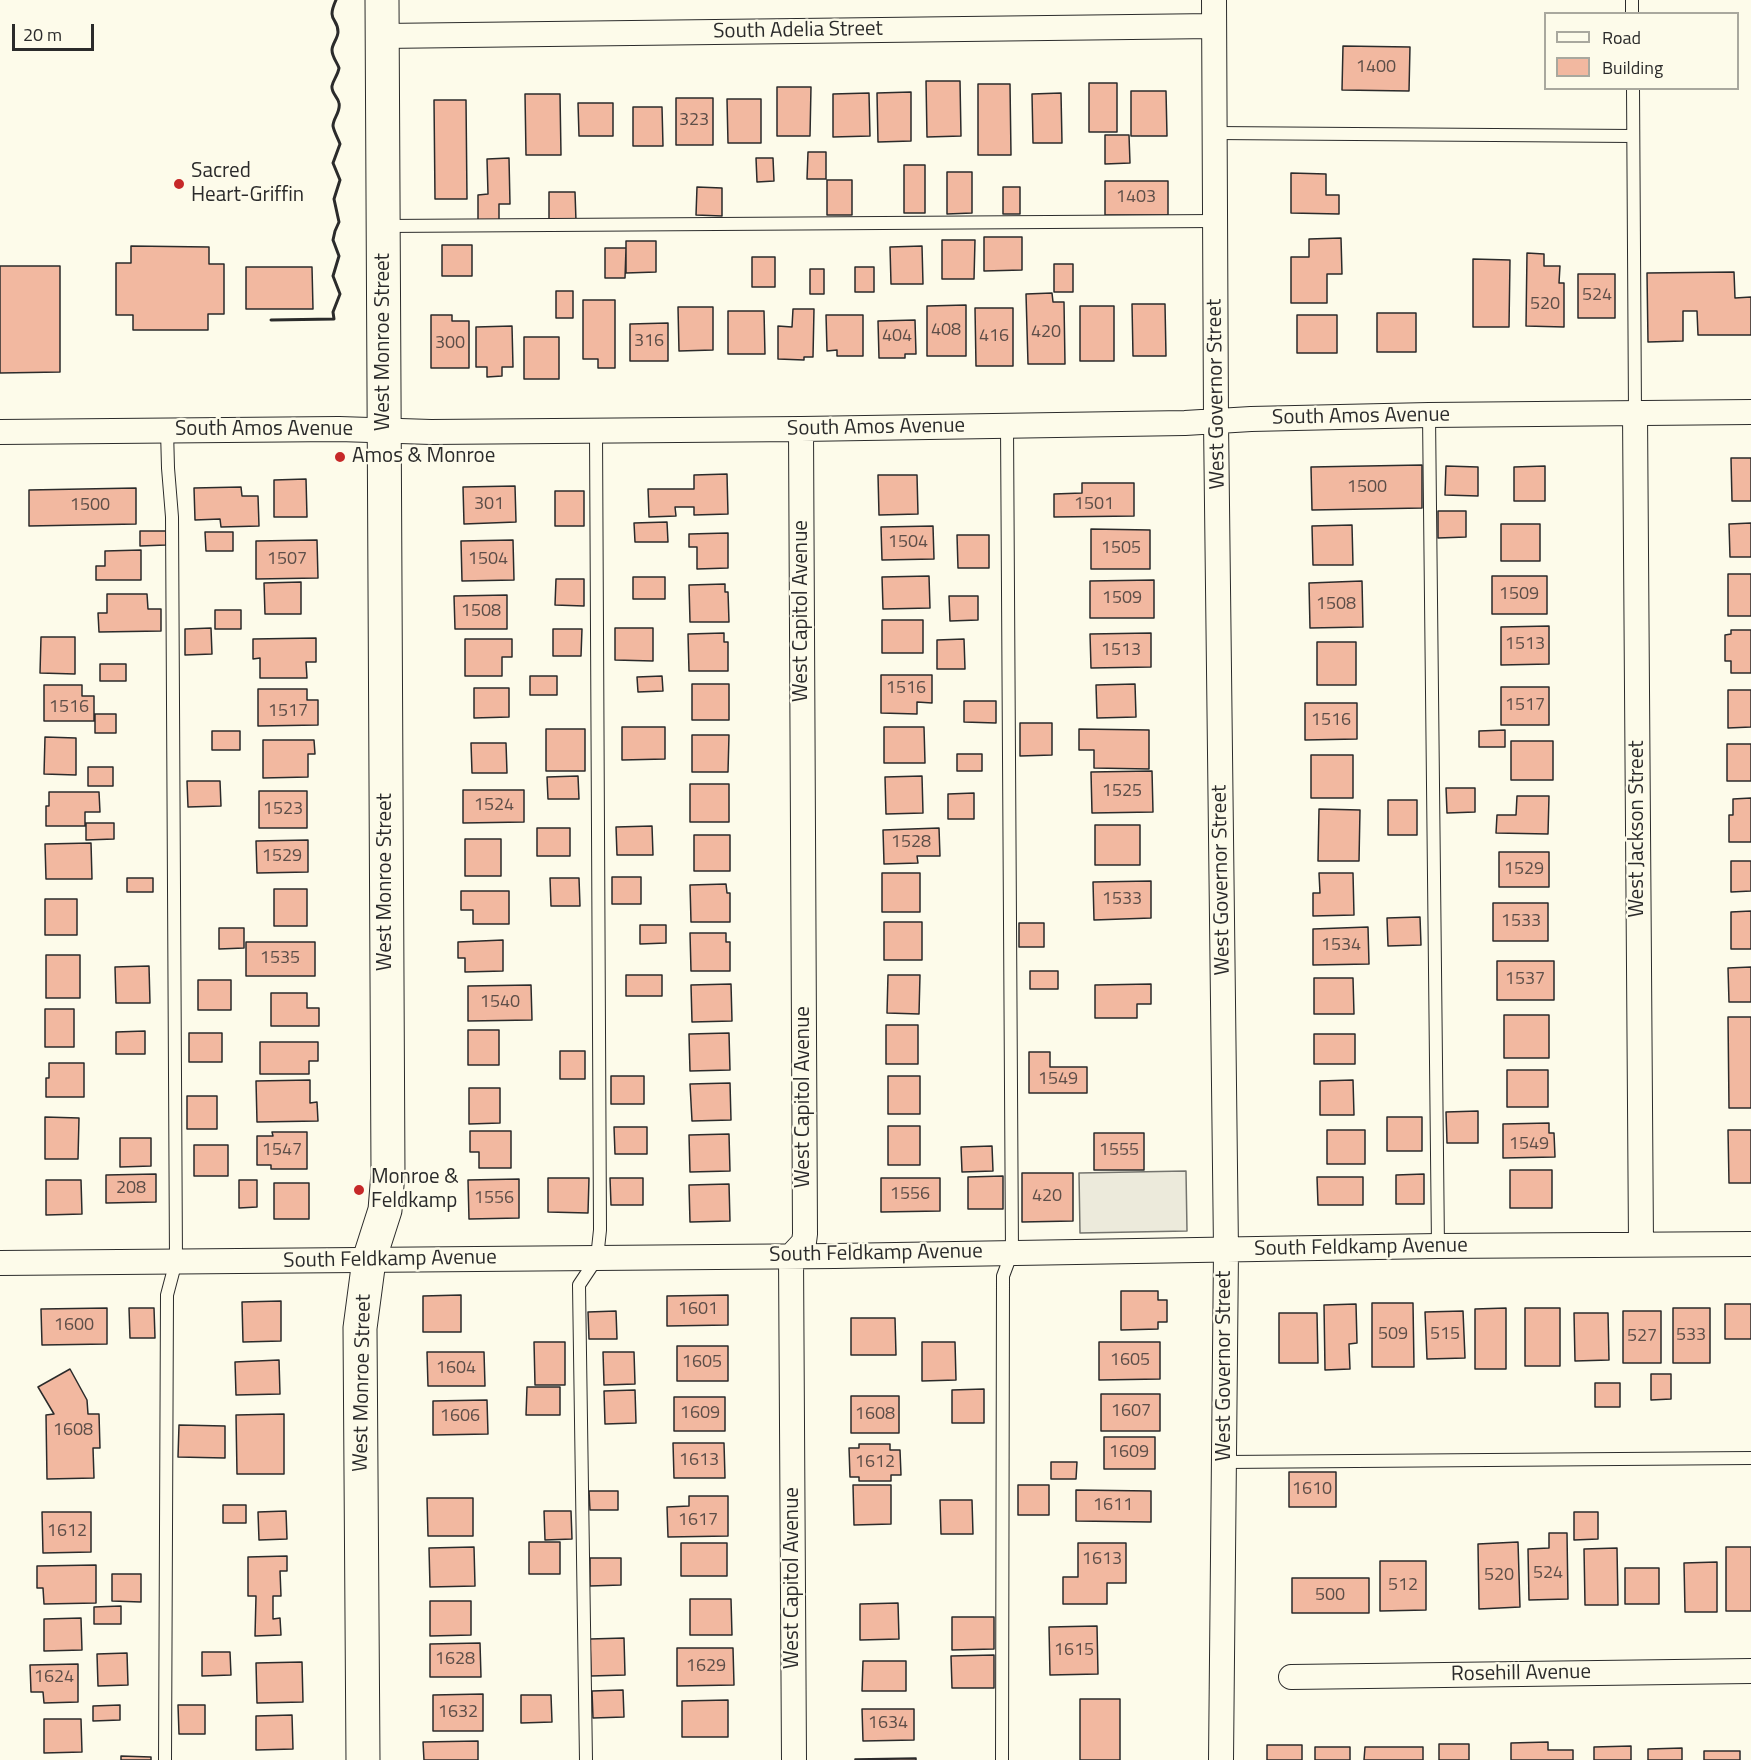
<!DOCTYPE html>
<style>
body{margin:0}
#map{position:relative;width:1751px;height:1760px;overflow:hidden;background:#fdfbea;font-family:"Titillium Web",sans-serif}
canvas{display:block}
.legend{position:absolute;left:1544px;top:12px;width:195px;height:78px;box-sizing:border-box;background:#fdfbea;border:2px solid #a9a89e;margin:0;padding:8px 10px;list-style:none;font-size:18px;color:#2b2b2b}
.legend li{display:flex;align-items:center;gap:12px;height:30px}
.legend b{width:30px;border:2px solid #a9a89e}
.scale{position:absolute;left:12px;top:24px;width:82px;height:27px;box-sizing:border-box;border:3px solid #2b2b2b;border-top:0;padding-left:8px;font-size:18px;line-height:21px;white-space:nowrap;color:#2b2b2b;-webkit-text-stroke:4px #fdfbea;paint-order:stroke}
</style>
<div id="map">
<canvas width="1751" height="1760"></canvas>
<ul class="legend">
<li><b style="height:8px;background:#fdfbea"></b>Road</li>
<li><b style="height:16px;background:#f2b8a0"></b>Building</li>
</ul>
<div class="scale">20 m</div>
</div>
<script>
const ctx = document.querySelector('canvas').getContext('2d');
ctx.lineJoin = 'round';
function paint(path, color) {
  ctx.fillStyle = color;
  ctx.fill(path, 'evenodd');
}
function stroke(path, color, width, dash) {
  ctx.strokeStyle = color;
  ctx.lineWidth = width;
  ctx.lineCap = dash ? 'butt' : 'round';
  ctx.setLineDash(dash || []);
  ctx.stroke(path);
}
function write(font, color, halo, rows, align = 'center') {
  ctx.font = font + ' "Titillium Web",sans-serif';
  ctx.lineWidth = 4.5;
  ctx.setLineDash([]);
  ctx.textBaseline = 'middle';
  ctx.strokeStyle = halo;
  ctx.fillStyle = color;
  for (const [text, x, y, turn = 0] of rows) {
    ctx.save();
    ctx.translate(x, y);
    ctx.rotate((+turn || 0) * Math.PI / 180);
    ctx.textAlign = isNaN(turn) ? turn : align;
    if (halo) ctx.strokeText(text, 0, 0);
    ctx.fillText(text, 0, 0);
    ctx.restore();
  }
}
const parking = new Path2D(`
 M1186,1171L1187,1231L1080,1233L1079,1173Z`);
const building = new Path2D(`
 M1343,46L1410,47L1409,91L1342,90Z
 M926,81H960L961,136L927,137Z
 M1089,83H1117V132H1089Z
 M978,84H1010L1011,155H978Z
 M777,87H811L810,136H777Z
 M1131,91H1166L1167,136H1131Z
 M911,92V141L878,142L877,93Z
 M869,93L870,136L833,137V94Z
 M1061,93L1062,143H1033L1032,94Z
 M525,94H560L561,155H526Z
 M676,98H713V145H676Z
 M727,99H761V143H728Z
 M434,100H466L467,199H435Z
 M578,103H613V136H579Z
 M633,107H662L663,146H633Z
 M1105,135H1129L1130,163L1105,164Z
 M808,152H826V179H807Z
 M509,158L510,204H499V222H478V195L488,194L487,159Z
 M756,158H773L774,181L757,182Z
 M904,165H925V213H904Z
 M947,172H972V213L947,214Z
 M1291,173L1326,174V195H1339V214L1291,213Z
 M827,180H852V215H827Z
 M1105,181H1168V215H1105Z
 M697,187L722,188V216L696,215Z
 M1003,187H1020V214H1003Z
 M549,192H575L576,221H549Z
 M984,237H1022V270L984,271Z
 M1341,238L1342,274H1327V303H1291V257H1309V239Z
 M942,240H975L974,279H942Z
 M626,241H656V272L626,273Z
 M442,245H472V276H442Z
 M131,246L209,247V264H224V314H208V330H133V315H116V263H131Z
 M922,246L923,284H891L890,247Z
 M605,248H626L625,278H605Z
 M1527,253L1544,254V266H1560L1559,283H1564V327L1526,326Z
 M752,257H775V287H752Z
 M1473,259L1510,260L1509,327H1473Z
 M1054,264H1073V292H1054Z
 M0,266H60V372L0,373Z
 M246,267H312L313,309H246Z
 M855,267H874V292H855Z
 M810,269H824V294H810Z
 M1734,272L1735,298L1751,297V335H1698L1697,311H1683V341L1648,342L1647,273Z
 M1578,274H1615V318H1578Z
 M556,291H573V318H556Z
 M1052,293L1053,302H1064L1065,364H1028L1026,294Z
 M583,300H615V368H598V359H583Z
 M1132,304H1165L1166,356H1133Z
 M966,305V356H927V306Z
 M1080,306H1114V361H1080Z
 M678,307H713V350L679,351Z
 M975,308H1013V366H976Z
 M793,309H814L813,357H804V360L778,359V326L792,327Z
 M728,311H764L765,354H728Z
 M1377,313H1416V352H1377Z
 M431,315H452V321H469V368H431Z
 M826,315H863V356H837V350L827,351Z
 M1297,315H1337V353H1297Z
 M915,320L916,354H905V358H879L878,321Z
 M668,323V361H630V324Z
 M512,326L513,367H502V376L487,377V367H476V327Z
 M524,337H559V379H524Z
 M1731,458H1751V501H1732Z
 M1422,465V508L1312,510L1311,467Z
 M1446,466L1478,467V496L1445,495Z
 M1545,466V501H1514V467Z
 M727,474L728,514L694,515V507H675L676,516L649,517L648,489H694V475Z
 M878,475H917L918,514L879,515Z
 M306,479L307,517H274V480Z
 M1082,483H1134V516L1054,517V494L1082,493Z
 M515,486L516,522L464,524L463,487Z
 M241,487L242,496H258L259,526L221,527L220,519L195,520L194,488Z
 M136,488V524L29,526V490Z
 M555,491H584V526H555Z
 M1438,511H1466V537L1438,538Z
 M667,522L668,542H635L634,523Z
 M1751,523V557H1730L1729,524Z
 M1501,524H1540V561H1501Z
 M1352,525L1353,565H1313L1312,526Z
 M933,526L934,559L882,560L881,527Z
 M1091,529L1150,530V569H1091Z
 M140,531H166V545L140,546Z
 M205,532H233V551H206Z
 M728,533V568L697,569V547H689V534Z
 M957,535H989V568H958Z
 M317,540L318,578L256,579V541Z
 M513,540L514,580L462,581L461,541Z
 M141,550V580H96V566H105V551Z
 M1728,574H1751V616H1728Z
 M929,576L930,608L883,609L882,577Z
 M1492,576H1547V614H1492Z
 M633,577H665V599H633Z
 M556,579H584V606L555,605Z
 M1154,580V618H1090V581Z
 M1362,581L1363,627L1310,628L1309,583Z
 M301,582V614H265L264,583Z
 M725,584V592H728L729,622H690L689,585Z
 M107,594H147L148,609H161V631L99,632L98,613H107Z
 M507,595V629H455L454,596Z
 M949,596H978V620L950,621Z
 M215,610H241V629H215Z
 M882,620H923V653H882Z
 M1549,626V664L1501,665V627Z
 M211,628L212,654L185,655V629Z
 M615,628H653V661L615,660Z
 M553,629H582L581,656H553Z
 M1731,630H1751V673H1731V661H1725V635L1731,634Z
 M724,633V642H728V671H689L688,634Z
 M1151,633V667L1091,668L1090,634Z
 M41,637H75V674L40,673Z
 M316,638V662H306L307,678H260V658L253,659V639Z
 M465,639H512V657H502V676H465Z
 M964,639L965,669H937V640Z
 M1317,642H1356V685H1317Z
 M100,664H126V681H100Z
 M881,675H932V703L917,702V714L881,713Z
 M530,676H557V695H530Z
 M662,676L663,691L638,692L637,677Z
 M692,684H729V720H692Z
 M1135,684L1136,717L1097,718L1096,685Z
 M44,685H82V696H94V721H44Z
 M1501,687H1549V725H1501Z
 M474,688H509V717L474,718Z
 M258,689H307V700H318V725L258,726Z
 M1728,690H1751V727L1728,728Z
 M964,701H996V723L964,722Z
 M1305,703H1357V739L1305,740Z
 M95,714H116V733H95Z
 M1020,723H1052V755L1020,756Z
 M622,727H665V759L622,760Z
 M884,727H924L925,763H884Z
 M546,729H585V771H546Z
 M1079,729L1149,730V769L1094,768V750H1079Z
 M1505,730V747H1479V731Z
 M212,731H240V750H212Z
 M692,735H729L728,772H692Z
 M45,737L76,738V775L44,774Z
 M263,740H314L315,754H308V777L263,778Z
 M1511,741H1553V780H1511Z
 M471,743H506L507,773H472Z
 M1727,744H1751V781H1727Z
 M957,754H982V771H957Z
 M1311,755H1353V798H1311Z
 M88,767H113V786H88Z
 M1152,771L1153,812L1092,813L1091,772Z
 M578,776L579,799H548L547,777Z
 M922,776L923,813L886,814L885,777Z
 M187,781H220L221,806L188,807Z
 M690,784H729V822H690Z
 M1446,788H1475V812L1447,813Z
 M463,790H524V822L463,823Z
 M259,791H307V828H259Z
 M49,792H99L100,812H85V826H46V806H49Z
 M974,793V819H948V794Z
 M1517,796H1549L1548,834L1496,833L1497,815H1516Z
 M1751,798V842H1729V815H1733V799Z
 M1388,800H1417V835H1388Z
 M1319,809L1360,810L1359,861H1318Z
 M86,823H114V839L86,840Z
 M1095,825H1140V865H1095Z
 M652,826L653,855H617L616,827Z
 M537,828H570V856H537Z
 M939,828L940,856H917L918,863L884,864L883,830Z
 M694,835H730V871H694Z
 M465,839H501V876H465Z
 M308,840V872L257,873L256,841Z
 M91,843L92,879H46L45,844Z
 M1499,852H1549V887H1499Z
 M1731,861H1751V891L1731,892Z
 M882,873H920V912H882Z
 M1319,873H1353L1354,915L1313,916V893H1320Z
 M612,877H641V904H612Z
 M127,878H153V892H127Z
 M550,878H579L580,906H551Z
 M1151,881V918L1094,920L1093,882Z
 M726,884L727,893H730V922H691L690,885Z
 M274,889H307V926H274Z
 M461,891H509V924H473V910H461Z
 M45,899H77V935H45Z
 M1493,903H1548V941H1493Z
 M1751,911V949H1731V912Z
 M1420,917L1421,945L1388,946L1387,918Z
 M884,922H922V960H884Z
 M1019,923H1044V947H1019Z
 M640,925H666V943L640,944Z
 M1368,927L1369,964L1313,965V929Z
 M219,928H244V948L219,949Z
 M690,933H726V942H730V971H691Z
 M503,940V971L465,972V958H458V942Z
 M246,942H315V976H246Z
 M46,955H80V998H46Z
 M1497,961H1554V1000H1497Z
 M149,966L150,1003H116L115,967Z
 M1751,967V1002H1729L1728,968Z
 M1030,971H1058V989H1030Z
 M626,975H662V996H626Z
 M888,975H920L919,1014L887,1013Z
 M1314,978H1353L1354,1014H1314Z
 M198,980H231V1010H198Z
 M731,984L732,1021L692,1022L691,985Z
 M1151,984V1004H1137V1018H1095V985Z
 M531,985L532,1020L468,1021V986Z
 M271,993H307V1008H319V1026H271Z
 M45,1009H74V1047H45Z
 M1504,1015H1549V1058H1504Z
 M1728,1017H1751V1108H1729Z
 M886,1025H918V1064H886Z
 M468,1030H499V1065H468Z
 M145,1031V1054H116V1032Z
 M189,1033H222V1062H189Z
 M729,1033L730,1070L690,1071L689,1034Z
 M1314,1034H1355V1064H1314Z
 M260,1042H318V1061H309V1074H260Z
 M560,1051H585V1079H560Z
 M1029,1052H1050V1067H1087V1093H1029Z
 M49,1063H84V1097H46V1078H49Z
 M1507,1070H1548V1107H1507Z
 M611,1076H644V1104H611Z
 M888,1076H920V1114H888Z
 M310,1080V1103L317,1102L318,1121L257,1122L256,1081Z
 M1353,1080L1354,1115H1320V1081Z
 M730,1083L731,1120L692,1121L690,1084Z
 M469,1088H500V1123L469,1124Z
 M187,1096H217V1129H187Z
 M1478,1111V1143H1447L1446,1112Z
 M45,1117L79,1118L78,1159H45Z
 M1387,1117H1422V1151H1387Z
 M1549,1123V1133H1554L1555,1157L1503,1158V1124Z
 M888,1126H920V1165H888Z
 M614,1127H647V1154H615Z
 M1327,1130H1365V1164H1327Z
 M1728,1130H1751V1183H1729Z
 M470,1131H511V1168H479V1152H470Z
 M272,1132H307V1169H271V1165H257V1136H273Z
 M1094,1133H1144V1170H1094Z
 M729,1134L730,1171L690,1172L689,1135Z
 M120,1138H151V1166L120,1167Z
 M194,1145H228V1176H194Z
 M992,1146L993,1171L962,1172L961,1147Z
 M1510,1170H1552V1208H1510Z
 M1022,1173H1073V1221L1022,1222Z
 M156,1174V1202L106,1203V1175Z
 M1424,1174V1204H1396V1175Z
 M1003,1176V1209H968V1177Z
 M1317,1177H1363V1205H1318Z
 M548,1178H589L588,1213L548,1212Z
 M610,1178H643V1205H611Z
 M881,1178H940V1211L881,1212Z
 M519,1179V1218L469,1219L468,1180Z
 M46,1180H81L82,1214L46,1215Z
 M239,1180H257V1207L239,1208Z
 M274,1183H309V1219H274Z
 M729,1184L730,1221L690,1222L689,1185Z
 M1121,1291H1158V1300H1167V1322H1158V1329L1121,1330Z
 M461,1295V1332H423V1296Z
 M728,1295V1325L667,1326V1296Z
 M281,1301V1341L243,1342L242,1302Z
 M1372,1303H1413L1414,1367H1372Z
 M1356,1304L1357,1343L1349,1344L1350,1369L1325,1370L1324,1305Z
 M1725,1304H1751V1339H1725Z
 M107,1308V1344L42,1345L41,1309Z
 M129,1308H154L155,1338H130Z
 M1506,1308V1369H1475V1309Z
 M1525,1308H1560V1366H1525Z
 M1673,1308H1710V1363H1673Z
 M616,1311L617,1339H589L588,1312Z
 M1463,1311L1465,1358L1427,1359L1425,1312Z
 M1623,1311H1661V1363H1623Z
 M1279,1313H1317L1318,1363H1279Z
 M1574,1313H1608L1609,1360L1575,1361Z
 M851,1318H895L896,1355H851Z
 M534,1342H565V1385H535Z
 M922,1342H955L956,1380L922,1381Z
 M1099,1342H1160V1379L1099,1380Z
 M677,1346H728V1381H677Z
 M427,1352H484L485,1386H428Z
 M603,1352H634L635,1384L604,1385Z
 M279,1360L280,1394L236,1395L235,1362Z
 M70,1369L87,1400L88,1414H99L100,1448H93L94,1478L47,1479L46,1415L54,1414L38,1387Z
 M1651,1374H1671V1399L1651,1400Z
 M1595,1383H1620V1407H1595Z
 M527,1387H560V1415H526Z
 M984,1389V1423H952V1390Z
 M635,1390L636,1423L605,1424L604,1391Z
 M1101,1394H1160V1431H1101Z
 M851,1396H899V1433H851Z
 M674,1397H725V1431H674Z
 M487,1400L488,1434L433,1435V1401Z
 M284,1414V1474H237L236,1415Z
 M179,1425L225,1426V1458L178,1457Z
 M1104,1437H1155V1469H1104Z
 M673,1443H724L725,1478H674Z
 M859,1444H890V1450H900L901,1475H891V1481H859V1477H850L849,1448H859Z
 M1051,1462H1077L1076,1479H1051Z
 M1289,1472H1336V1507H1289Z
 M853,1485H891V1524L854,1525Z
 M1018,1485H1049V1515H1018Z
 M1076,1490L1151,1491V1522L1076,1521Z
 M589,1491H618V1510H590Z
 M689,1496H728V1536L668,1537L667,1507L689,1506Z
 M427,1498H473V1536H428Z
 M940,1500H972L973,1534H941Z
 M223,1505H246V1523H223Z
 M286,1511L287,1539L259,1540L258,1512Z
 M544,1511H571L572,1539L545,1540Z
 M42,1512H91V1552L43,1553Z
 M1574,1512H1598V1539L1574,1540Z
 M1549,1533H1567L1568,1599L1529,1600L1528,1549L1549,1548Z
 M529,1542H560V1574H529Z
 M1518,1542L1520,1607L1479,1609L1478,1544Z
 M681,1543H727V1576H681Z
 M1078,1543H1126V1583H1107V1604H1063V1577H1078Z
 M474,1547L475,1586L430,1587L429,1548Z
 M1726,1547H1751V1611H1726Z
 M1617,1548L1618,1605H1585L1584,1549Z
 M287,1556V1571H280L281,1596H273V1619L280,1618L281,1635L255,1636L256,1596H248V1557Z
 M590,1558H621V1585L590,1586Z
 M1380,1561H1426V1610L1380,1611Z
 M1717,1562V1612H1685L1684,1563Z
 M96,1565V1603L44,1604L43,1588H37V1566Z
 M1625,1568H1659V1604H1625Z
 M112,1574H141V1602L112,1601Z
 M1292,1578H1369V1613H1292Z
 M690,1599H731L732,1635H690Z
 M430,1601H471V1635L430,1636Z
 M898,1603L899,1639L860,1640V1604Z
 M121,1606V1624H94V1607Z
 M952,1617H994V1649L952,1650Z
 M81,1618L82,1650L44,1651V1619Z
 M1097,1626L1098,1674L1050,1675L1049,1627Z
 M624,1638L625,1675L591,1676L590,1639Z
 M480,1643L481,1677H430V1644Z
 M677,1648H733L734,1685L677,1686Z
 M202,1652H230L231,1675L202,1676Z
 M127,1653L128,1685L98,1686L97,1654Z
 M994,1655V1688H952L951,1656Z
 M863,1661H906V1691H862Z
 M302,1662L303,1702L257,1703L256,1663Z
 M78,1664V1702L44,1703L43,1692H31L30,1665Z
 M623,1690L624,1717L593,1718L592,1691Z
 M483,1694V1731H433V1695Z
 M521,1695H551L552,1722L521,1723Z
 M1080,1699H1120V1760H1080Z
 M728,1700V1737H682V1701Z
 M120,1705V1720L93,1721V1706Z
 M178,1705H205V1734H179Z
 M862,1709H914V1740L863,1741Z
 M292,1715L293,1749L256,1750V1716Z
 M44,1719H81L82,1752L44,1753Z
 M478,1741V1760H424L423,1742Z
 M1548,1742V1750H1573V1760H1511V1743Z
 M1439,1744H1469V1760H1439Z
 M1267,1745H1302V1760H1267Z
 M1631,1746V1760H1594V1747Z
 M1315,1747H1350V1760H1315Z
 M1365,1747H1423V1760H1364Z
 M1682,1748V1760H1648V1749Z
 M1704,1751H1740V1760H1704Z
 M121,1756L151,1757V1760H121Z
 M916,1758V1760H855V1759Z`);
const lane = new Path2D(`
 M1632,0V14
 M1633,88L1635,413
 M1215,133L1633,136
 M384,226L1215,221
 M1429,415L1438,1246
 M1225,1462L1751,1458
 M165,1760L167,1295L176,1261L172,517L168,468L167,430
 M586,1760L579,1285L597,1258L600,1230L596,431
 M1002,1760L1003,1276L1012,1252L1007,426`);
const street = new Path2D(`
 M1214,0L1216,422L1226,1250L1221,1760
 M382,36L1214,26
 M1635,413L1641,1244
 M0,432L339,429L431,432L801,429L1185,423L1251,419L1429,415L1751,412
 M0,1263L835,1256L1438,1246L1751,1244
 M1291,1677L1751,1671
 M794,1760L791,1256L804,1242L805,1234L801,429`);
const secondary = new Path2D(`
 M363,1760L360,1328L369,1260L385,1210L388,1173L382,0`);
const wall = new Path2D(`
 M271,320L334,319L333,312L340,294L333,276L339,256L333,240L335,231L339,222L334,199L340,180L333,163L340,144C338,138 334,132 333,126C333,118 341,112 339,103C338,97 331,93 332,86C333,80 338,75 339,68C337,62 332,57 332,50C332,44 338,38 338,32C338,17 326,22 336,0`);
const markers = [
 [179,184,6,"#c62828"],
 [340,457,6,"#c62828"],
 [359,1190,6,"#c62828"]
];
const numberNames = [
 ["1400",1376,68],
 ["323",694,121],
 ["1403",1136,198],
 ["524",1597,296],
 ["520",1545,305],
 ["408",946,331],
 ["420",1046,333],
 ["404",897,337],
 ["416",994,337],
 ["316",649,342],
 ["300",450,344],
 ["1500",1367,488],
 ["301",489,505],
 ["1501",1094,505],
 ["1500",90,506],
 ["1504",908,543],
 ["1505",1121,549],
 ["1507",287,560],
 ["1504",488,560],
 ["1509",1519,595],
 ["1509",1122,599],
 ["1508",1336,605],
 ["1508",481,612],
 ["1513",1525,645],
 ["1513",1121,651],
 ["1516",906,689],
 ["1517",1525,706],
 ["1516",69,708],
 ["1517",288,712],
 ["1516",1331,721],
 ["1525",1122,792],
 ["1524",494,806],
 ["1523",283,810],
 ["1528",911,843],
 ["1529",282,857],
 ["1529",1524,870],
 ["1533",1122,900],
 ["1533",1521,922],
 ["1534",1341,946],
 ["1535",280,959],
 ["1537",1525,980],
 ["1540",500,1003],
 ["1549",1058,1080],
 ["1549",1529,1145],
 ["1547",282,1151],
 ["1555",1119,1151],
 ["208",131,1189],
 ["1556",910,1195],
 ["420",1047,1197],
 ["1556",494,1199],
 ["1601",698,1310],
 ["1600",74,1326],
 ["509",1393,1335],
 ["515",1445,1335],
 ["533",1691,1336],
 ["527",1642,1337],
 ["1605",1130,1361],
 ["1605",702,1363],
 ["1604",456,1369],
 ["1607",1131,1412],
 ["1609",700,1414],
 ["1608",875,1415],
 ["1606",460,1417],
 ["1608",73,1431],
 ["1609",1129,1453],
 ["1613",699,1461],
 ["1612",875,1463],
 ["1610",1312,1490],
 ["1611",1113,1506],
 ["1617",698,1521],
 ["1612",67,1532],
 ["1613",1102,1560],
 ["524",1548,1574],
 ["520",1499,1576],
 ["512",1403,1586],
 ["500",1330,1596],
 ["1615",1074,1651],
 ["1628",455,1660],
 ["1629",706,1667],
 ["1624",54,1678],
 ["1632",458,1713],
 ["1634",888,1724]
];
const streetNames = [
 ["South Adelia Street",798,31,-1],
 ["West Monroe Street",384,342,-90],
 ["West Governor Street",1217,394,-91],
 ["South Amos Avenue",1361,417,-1],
 ["South Amos Avenue",876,428,-1],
 ["South Amos Avenue",264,430],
 ["West Capitol Avenue",802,611,-90],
 ["West Jackson Street",1638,829,-90],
 ["West Governor Street",1222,880,-91],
 ["West Monroe Street",386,882,-90],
 ["West Capitol Avenue",804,1097,-90],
 ["South Feldkamp Avenue",1361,1248,-1],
 ["South Feldkamp Avenue",876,1254,-1],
 ["South Feldkamp Avenue",390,1260,-1],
 ["West Governor Street",1225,1366,-90],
 ["West Monroe Street",363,1383,-89],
 ["West Capitol Avenue",793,1578,-90],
 ["Rosehill Avenue",1521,1674,-1]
];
const poiNames = [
 ["Sacred",191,172],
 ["Heart-Griffin",191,196],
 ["Amos & Monroe",352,457],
 ["Monroe &",371,1178],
 ["Feldkamp",371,1202]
];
paint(parking, '#eceadb');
stroke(parking, '#74746e', 1.5);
paint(building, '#f2b8a0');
stroke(building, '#2b2b2b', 1.5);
stroke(lane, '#2b2b2b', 14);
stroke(street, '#2b2b2b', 26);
stroke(secondary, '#2b2b2b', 35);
stroke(lane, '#fdfbea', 12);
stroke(street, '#fdfbea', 24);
stroke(secondary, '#fdfbea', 33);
stroke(wall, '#2b2b2b', 3);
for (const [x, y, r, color] of markers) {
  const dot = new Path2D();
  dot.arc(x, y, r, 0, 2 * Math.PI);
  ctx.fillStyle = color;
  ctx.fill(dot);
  stroke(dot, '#fdfbea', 2);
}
write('18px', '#5d4e48', null, numberNames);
write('21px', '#2b2b2b', '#fdfbea', streetNames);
write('21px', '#2b2b2b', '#fdfbea', poiNames, 'left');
</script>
